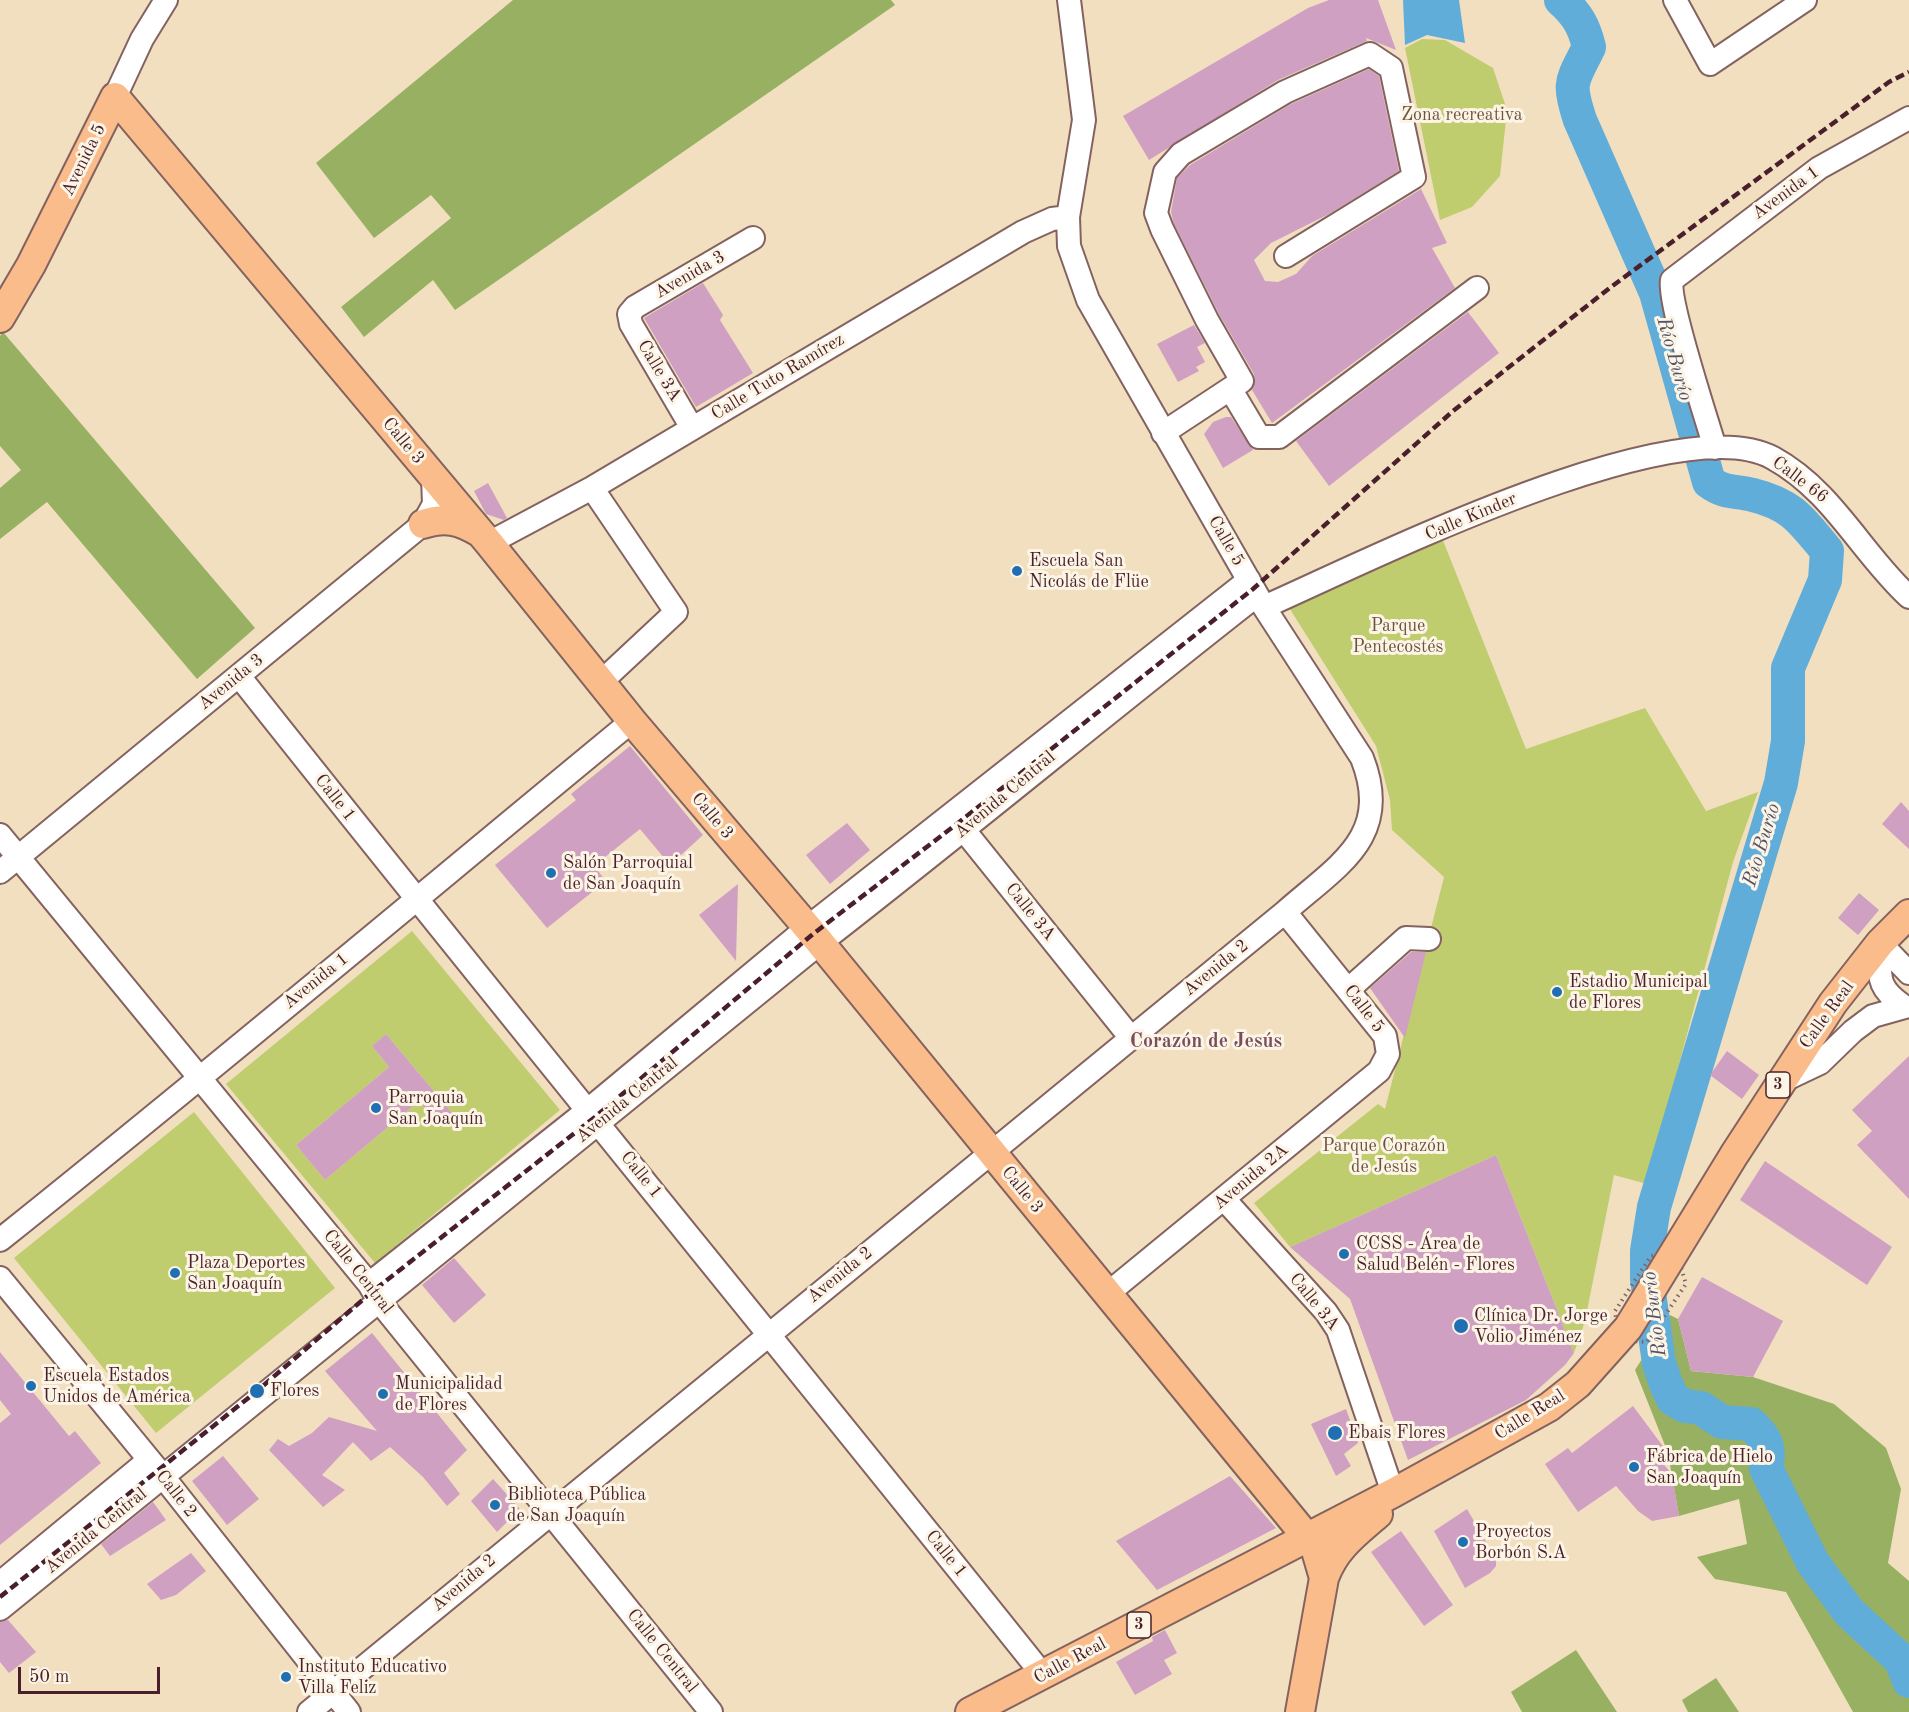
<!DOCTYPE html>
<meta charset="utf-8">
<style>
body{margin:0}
#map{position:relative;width:1909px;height:1712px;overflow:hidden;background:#f1dfc0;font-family:"Old Standard TT",serif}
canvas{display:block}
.scale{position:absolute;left:18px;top:1667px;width:142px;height:27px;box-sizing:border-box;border:3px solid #4a1f2b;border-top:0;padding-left:8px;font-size:18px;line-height:21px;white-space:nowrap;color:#4a1f2b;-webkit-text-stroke:4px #fcf5e5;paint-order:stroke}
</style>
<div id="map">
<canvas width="1909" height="1712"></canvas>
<div class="scale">50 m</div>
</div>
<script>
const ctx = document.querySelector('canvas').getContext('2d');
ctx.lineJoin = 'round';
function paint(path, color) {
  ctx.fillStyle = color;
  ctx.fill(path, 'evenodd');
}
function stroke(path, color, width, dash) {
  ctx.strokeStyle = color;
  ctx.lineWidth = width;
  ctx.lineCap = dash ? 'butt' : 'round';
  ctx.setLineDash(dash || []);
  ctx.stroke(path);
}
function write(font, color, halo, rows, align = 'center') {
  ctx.font = font + ' "Old Standard TT",serif';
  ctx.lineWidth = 6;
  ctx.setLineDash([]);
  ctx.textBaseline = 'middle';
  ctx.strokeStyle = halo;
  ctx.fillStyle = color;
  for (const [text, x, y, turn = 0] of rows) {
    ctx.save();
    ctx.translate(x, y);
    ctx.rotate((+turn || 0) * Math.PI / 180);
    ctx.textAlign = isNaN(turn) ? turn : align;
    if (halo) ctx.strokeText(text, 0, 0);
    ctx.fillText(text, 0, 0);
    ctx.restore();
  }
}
const green = new Path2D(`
 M1422,39L1445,40L1493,68L1507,110L1500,176L1472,207L1440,220L1405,48Z
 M1442,538L1526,749L1645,708L1706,811L1758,792L1733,862L1647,1184L1614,1175L1585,1321L1574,1353L1496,1155L1290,1247L1254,1203L1378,1104L1385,1109L1444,877L1392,830L1390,800L1376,746L1283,598Z
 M412,931L560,1110L375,1263L226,1084ZM386,1034L453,1114L439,1125L419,1101L325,1180L296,1145L389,1067L372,1046Z
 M194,1112L335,1288L156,1433L14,1258Z`);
const forest = new Path2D(`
 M513,0H891L895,5L455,310L433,280L364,337L341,307L451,218L431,195L374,238L316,163Z
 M3,332L255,628L197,679L47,502L0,539V488L21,470L0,446V336Z
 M1670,1315L1678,1319L1691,1371L1753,1377L1834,1404L1886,1448L1901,1489L1888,1563L1909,1581V1712H1853L1786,1592L1715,1579L1697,1557L1747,1544L1739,1499L1679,1516L1668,1453L1635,1370Z
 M1576,1650L1617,1712H1522L1511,1692Z
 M1716,1678L1739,1712H1688L1682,1700Z`);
const water = new Path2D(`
 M1403,0H1459L1465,43L1427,35L1405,45Z`);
const river = new Path2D(`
 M1561,0C1577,14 1584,26 1589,47C1572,82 1567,81 1580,120L1656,293L1709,482C1725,494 1735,490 1753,495C1793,505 1802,521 1827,551L1825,580L1788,668V741L1781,783L1654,1207L1647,1251V1279L1659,1363L1666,1384L1673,1399L1685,1406L1701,1408L1722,1422L1751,1424C1766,1438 1771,1448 1766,1468L1813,1563L1849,1612L1901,1660L1909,1681`);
const building = new Path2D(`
 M1329,0H1378L1396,50L1366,38L1367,41L1278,80L1149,160L1123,116L1308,8Z
 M1369,69L1379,76L1399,171L1329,214L1271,243L1254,260L1265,281L1278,282L1296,274L1312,256L1421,189L1447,243L1432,248L1455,288L1272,423L1252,390L1255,381L1254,374L1219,314L1174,224L1171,212L1177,178L1190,165L1291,104Z
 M703,283L723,315L720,320L753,373L696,407L644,318Z
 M1468,312L1499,353L1329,486L1296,441Z
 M1194,325L1205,343L1197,347L1205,362L1196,367L1199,371L1178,382L1157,344Z
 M1226,417H1231L1253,450L1223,468L1204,434L1213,422Z
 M488,483L507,518L504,520L486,514L474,491Z
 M630,746L703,835L670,865L640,829L594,866L606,881L547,928L495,865L576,800L571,794Z
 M1901,802L1909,811V849L1882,824Z
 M847,823L870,850L830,884L806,855Z
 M738,884L736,961L699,915Z
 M1859,893L1879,910L1858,935L1838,918Z
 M1411,952H1426L1405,1038L1370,988Z
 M386,1034L453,1114L439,1125L419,1101L325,1180L296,1145L389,1067L372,1046Z
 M1727,1051L1759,1075L1742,1099L1710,1075Z
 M1909,1056V1199L1857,1145L1872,1131L1852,1110Z
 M1496,1155L1574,1353L1565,1365L1526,1400L1408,1460L1350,1299L1290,1247Z
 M1765,1161L1892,1247L1867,1285L1740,1200Z
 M454,1258L486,1295L454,1323L422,1285Z
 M1702,1277L1783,1321L1753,1377L1691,1371L1678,1319Z
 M372,1333L467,1450L444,1473L460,1494L447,1506L423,1477L390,1447L371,1461L353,1442L322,1475L345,1490L323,1507L269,1450L278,1439L289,1446L312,1433L329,1417L377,1431L325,1371Z
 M0,1352L69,1436L75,1431L101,1463L0,1545V1423L11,1414L0,1400Z
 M1633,1406L1668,1453L1659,1459L1672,1474L1679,1516L1652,1521L1638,1511L1616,1486L1578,1512L1545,1464L1568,1448L1572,1453Z
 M1346,1409L1358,1443L1344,1454L1351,1466L1336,1476L1311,1424Z
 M223,1456L259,1499L227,1525L192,1481Z
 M1230,1476L1276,1528L1157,1590L1116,1541Z
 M493,1479L520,1509L497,1532L471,1501Z
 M153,1502L166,1520L110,1556L101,1544Z
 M1467,1509L1496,1559V1566L1490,1573L1465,1588L1434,1531Z
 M1401,1531L1453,1605L1424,1626L1371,1552Z
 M191,1553L206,1571L176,1595L161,1600L147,1584Z
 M8,1620L36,1652L9,1673L0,1662V1622Z
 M1165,1630L1177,1653L1164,1660L1172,1674L1135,1695L1116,1662L1153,1641L1152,1637Z`);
const path = new Path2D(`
 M1676,1251L1686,1284L1647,1342L1619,1340L1615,1311L1651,1256Z`);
const minor = new Path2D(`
 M1675,0L1710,64L1805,0
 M115,97L142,39L166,0
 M1231,390L1259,437H1279L1477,288
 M692,428L631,324L629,314L635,307L753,238
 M1163,433L1242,381L1207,320L1162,229L1156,213L1165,172L1181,154L1285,92L1370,54L1391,68L1414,177L1286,256
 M1715,448C1707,420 1667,300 1672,280L1819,168L1909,118
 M592,488L676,612L601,682
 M489,543L592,488L1023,232L1052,219L1068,217
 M1264,607C1364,563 1677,405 1773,458C1833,491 1861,553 1909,597
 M239,676C504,1011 776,1341 1043,1675
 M955,819L1131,1038
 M0,835L369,1284L379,1301L711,1712
 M0,872L423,524L434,504L433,477
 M1880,943C1880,977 1875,987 1905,1007
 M1880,943L1909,973
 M1349,989L1406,938L1429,939
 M1780,1082L1820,1063L1853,1031L1873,1016L1905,1007
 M1224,1199L1326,1312L1338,1330L1393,1493
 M0,1240C213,1070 422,894 632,721
 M0,1278L157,1469L349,1712
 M369,1284L588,1110L807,928L1249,580
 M1107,1294L1379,1071L1388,1054L1385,1036L1285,912
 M0,1583L149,1460
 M0,1609L820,943C967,829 1110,710 1257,595
 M309,1712L1285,912C1338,865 1393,837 1362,758L1264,607L1088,300L1069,246L1068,217L1084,120L1069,0`);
const major = new Path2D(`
 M0,318L31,265L115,97L489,543L632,721L813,934L1315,1547L1324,1578L1300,1712
 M423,524C445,517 459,520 479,532
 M1324,1578C1335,1548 1355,1534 1378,1514
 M970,1712L1393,1493L1549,1407L1578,1384L1628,1328L1734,1155L1833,1003L1880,943L1909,914`);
const rail = new Path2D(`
 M0,1597L257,1391L373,1291L595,1117L813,934L958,823L1253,589L1453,411L1611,287L1889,82L1909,72`);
const markers = [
 [1017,571,6,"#1f6fb2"],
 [551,873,6,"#1f6fb2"],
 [1557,992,6,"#1f6fb2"],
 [376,1108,6,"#1f6fb2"],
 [1344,1254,6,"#1f6fb2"],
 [175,1273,6,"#1f6fb2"],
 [1461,1326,8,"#1f6fb2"],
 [31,1386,6,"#1f6fb2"],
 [257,1391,8,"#1f6fb2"],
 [383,1394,6,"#1f6fb2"],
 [1335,1433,8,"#1f6fb2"],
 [1634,1467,6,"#1f6fb2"],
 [495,1505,6,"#1f6fb2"],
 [1463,1542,6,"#1f6fb2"],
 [286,1677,6,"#1f6fb2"]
];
const shields = [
 [1778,1085,24],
 [1139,1625,24]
];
const shieldNames = [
 ["3",1778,1085],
 ["3",1139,1625]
];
const parkNames = [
 ["Zona recreativa",1462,115],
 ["Parque",1398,626],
 ["Pentecostés",1398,647],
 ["Parque Corazón",1384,1146],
 ["de Jesús",1384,1167]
];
const streetNames = [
 ["Avenida 5",84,160,-64],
 ["Avenida 1",1786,193,-36],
 ["Avenida 3",690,275,-30],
 ["Calle 3A",659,371,59],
 ["Calle Tuto Ramírez",778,377,-31],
 ["Calle 3",403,441,50],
 ["Calle 66",1800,480,37],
 ["Calle Kinder",1471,517,-23],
 ["Calle 5",1226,541,60],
 ["Avenida 3",231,682,-39],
 ["Avenida Central",1005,795,-40],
 ["Calle 1",335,798,52],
 ["Calle 3",712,816,50],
 ["Calle 3A",1030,912,51],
 ["Avenida 2",1216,968,-39],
 ["Avenida 1",316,981,-39],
 ["Calle 5",1364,1009,53],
 ["Calle Real",1827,1015,-54],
 ["Avenida Central",627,1100,-39],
 ["Calle 1",641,1175,51],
 ["Avenida 2A",1251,1177,-40],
 ["Calle 3",1022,1190,51],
 ["Calle Central",358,1272,52],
 ["Avenida 2",840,1275,-39],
 ["Calle 3A",1314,1302,51],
 ["Calle Real",1530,1415,-32],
 ["Calle 2",176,1494,52],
 ["Avenida Central",96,1531,-39],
 ["Calle 1",946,1554,51],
 ["Avenida 2",464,1583,-40],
 ["Calle Central",662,1651,51],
 ["Calle Real",1070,1661,-28]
];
const poiNames = [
 ["Escuela San",1029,561],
 ["Nicolás de Flüe",1029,582],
 ["Salón Parroquial",563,863],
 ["de San Joaquín",563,884],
 ["Estadio Municipal",1569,982],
 ["de Flores",1569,1003],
 ["Parroquia",388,1098],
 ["San Joaquín",388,1119],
 ["CCSS - Área de",1356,1244],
 ["Salud Belén - Flores",1356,1265],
 ["Plaza Deportes",187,1263],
 ["San Joaquín",187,1284],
 ["Clínica Dr. Jorge",1474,1316],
 ["Volio Jiménez",1474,1337],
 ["Escuela Estados",43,1376],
 ["Unidos de América",43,1397],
 ["Municipalidad",395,1384],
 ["de Flores",395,1405],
 ["Flores",270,1391],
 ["Ebais Flores",1348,1433],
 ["Fábrica de Hielo",1646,1457],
 ["San Joaquín",1646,1478],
 ["Biblioteca Pública",507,1495],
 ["de San Joaquín",507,1516],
 ["Proyectos",1475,1532],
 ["Borbón S.A",1475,1553],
 ["Instituto Educativo",298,1667],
 ["Villa Feliz",298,1688]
];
const waterNames = [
 ["Río Burío",1674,359,74],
 ["Río Burío",1762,845,-73],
 ["Río Burío",1655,1314,-97]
];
const neighbourhoodNames = [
 ["Corazón de Jesús",1206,1042]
];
paint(green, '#bfcd6f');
paint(forest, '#97b062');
paint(water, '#61adda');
stroke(river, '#61adda', 34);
paint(building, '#d0a0c2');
stroke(minor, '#84625f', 26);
stroke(major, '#84625f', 32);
stroke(path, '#84625f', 4, [1.5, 4.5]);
stroke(minor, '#fff', 22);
stroke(major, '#f9bc8a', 28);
stroke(rail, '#4a1f2b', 4.5, [9, 4.5]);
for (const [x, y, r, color] of markers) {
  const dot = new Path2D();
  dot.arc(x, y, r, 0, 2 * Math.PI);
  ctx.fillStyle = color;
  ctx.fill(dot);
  stroke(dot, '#fcf5e5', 2);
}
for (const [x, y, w] of shields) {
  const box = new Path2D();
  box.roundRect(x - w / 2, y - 13, w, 26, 4.5);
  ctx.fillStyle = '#fcf5e5';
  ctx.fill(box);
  stroke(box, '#4a1f2b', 1.5);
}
write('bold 16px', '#4a1f2b', null, shieldNames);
write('18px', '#6d533f', '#fcf5e5', parkNames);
write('18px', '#4a1f2b', '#fcf5e5', streetNames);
write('18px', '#4a1f2b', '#fcf5e5', poiNames, 'left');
write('italic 20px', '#525168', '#fcf5e5', waterNames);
write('bold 20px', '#794c60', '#fcf5e5', neighbourhoodNames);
</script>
